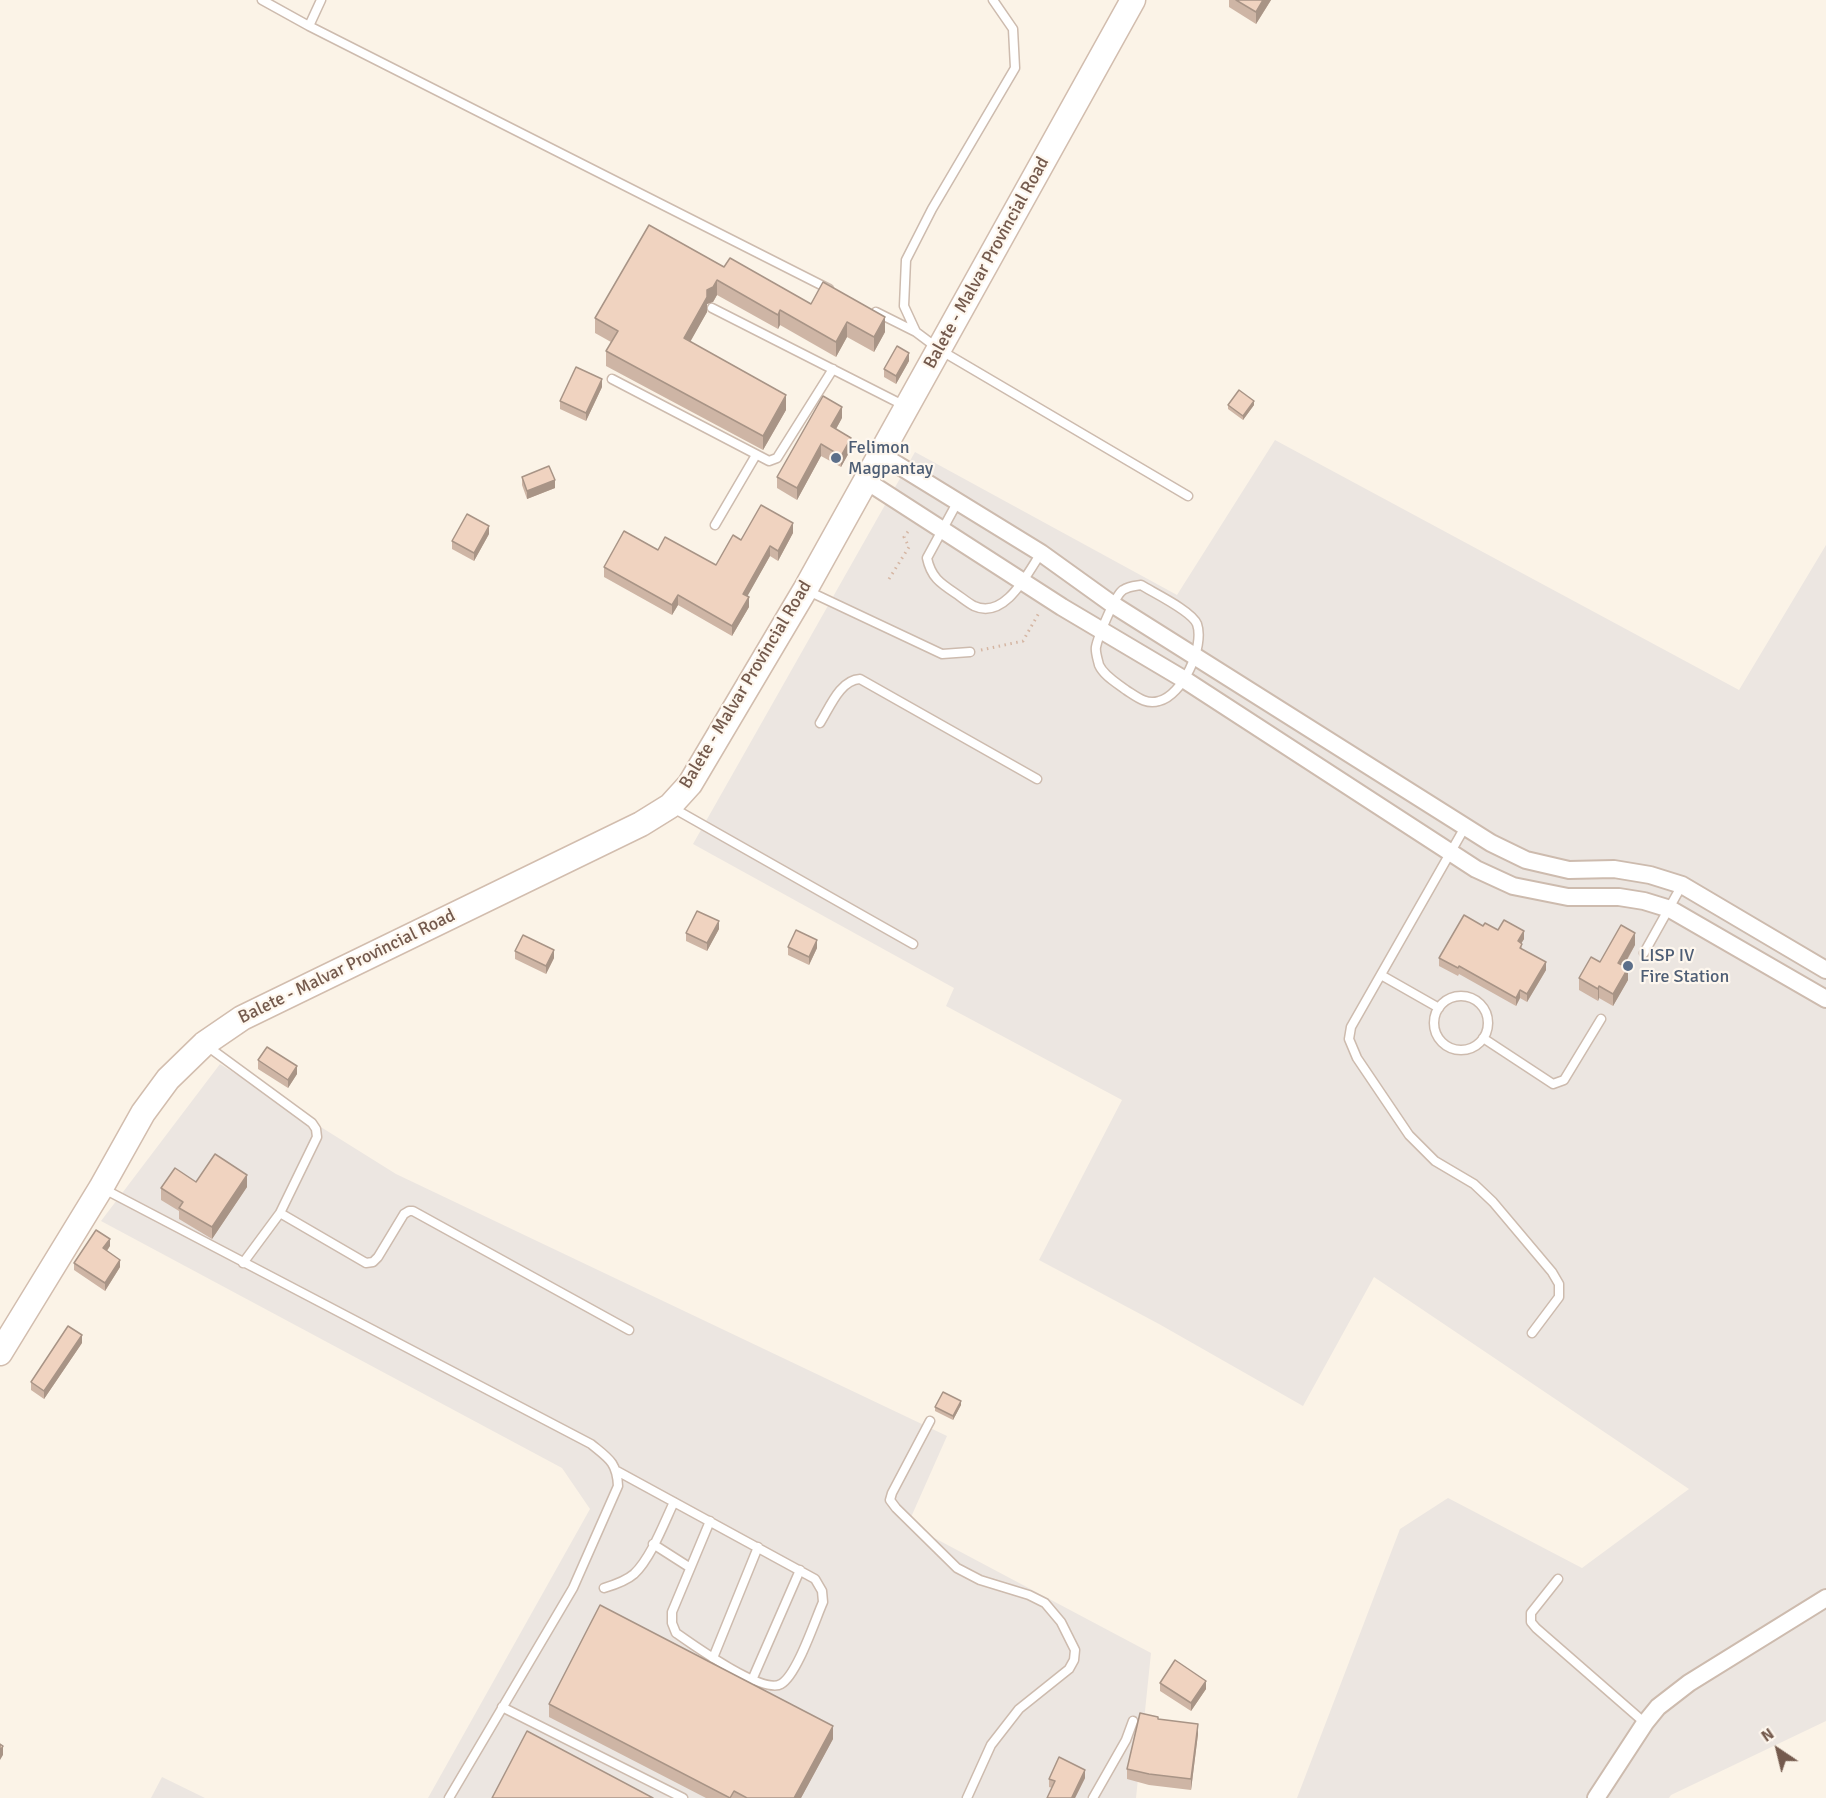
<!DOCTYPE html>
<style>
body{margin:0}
#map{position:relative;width:1826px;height:1798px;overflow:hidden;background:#fbf3e7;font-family:Signika,sans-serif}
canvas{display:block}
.north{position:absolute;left:1748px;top:1720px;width:60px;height:60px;-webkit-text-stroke:4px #fef7ee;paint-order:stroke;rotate:325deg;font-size:16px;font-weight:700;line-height:24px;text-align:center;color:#745a4d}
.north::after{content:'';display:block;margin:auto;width:21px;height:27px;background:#745a4d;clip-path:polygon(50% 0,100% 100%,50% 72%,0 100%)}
</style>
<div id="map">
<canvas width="1826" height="1798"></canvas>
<div class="north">N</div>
</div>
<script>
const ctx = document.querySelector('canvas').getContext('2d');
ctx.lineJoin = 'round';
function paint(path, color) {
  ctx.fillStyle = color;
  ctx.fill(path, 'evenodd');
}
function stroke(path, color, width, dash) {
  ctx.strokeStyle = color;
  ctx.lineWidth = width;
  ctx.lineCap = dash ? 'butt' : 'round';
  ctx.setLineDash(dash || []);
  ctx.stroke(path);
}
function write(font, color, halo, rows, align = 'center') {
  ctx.font = font + ' Signika,sans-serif';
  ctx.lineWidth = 4.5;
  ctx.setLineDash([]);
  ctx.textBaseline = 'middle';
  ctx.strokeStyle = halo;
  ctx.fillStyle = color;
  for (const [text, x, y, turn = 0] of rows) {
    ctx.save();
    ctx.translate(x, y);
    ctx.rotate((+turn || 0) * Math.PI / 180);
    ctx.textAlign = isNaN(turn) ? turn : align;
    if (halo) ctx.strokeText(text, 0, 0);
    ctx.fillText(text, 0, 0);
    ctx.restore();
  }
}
const industrial = new Path2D(`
 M1275,440L1739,690L1826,545V1721L1671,1795L1669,1798H1297L1400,1529L1448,1498L1582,1568L1689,1489L1374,1277L1303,1406L1159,1324L1039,1260L1122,1100L946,1006L954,988L693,844L915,452L1177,595Z
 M220,1064L396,1174L947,1436L908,1524L1151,1653L1136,1798H428L590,1509L562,1468L101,1221Z
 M162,1777L205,1798H151Z`);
const path = new Path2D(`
 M889,579L909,547L904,537L910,529
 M981,650L1023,641L1040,611`);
const lane = new Path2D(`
 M262,0L309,26
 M321,0L309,26L829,289
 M993,0L1013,29L1015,68L932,209L906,260L904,306L916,332L940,350L1188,496
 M712,308L905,406
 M876,312L916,332
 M612,379L769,461L777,458L833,369
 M958,501L927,558C931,577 940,583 955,593C961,597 968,603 974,606C1005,620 1027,574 1041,553
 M715,525L756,455
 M1141,585C1154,593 1192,611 1197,624C1205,647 1182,696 1159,701C1146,705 1137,697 1126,690C1117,683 1104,676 1099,665C1098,660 1095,652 1096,647C1098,637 1115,595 1123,590C1129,586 1134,586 1141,585Z
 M806,590L942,654L970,652
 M820,723C830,707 840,680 860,679L1037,779
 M673,808L913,944
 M1465,827L1351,1027L1349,1039L1357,1058L1409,1135L1435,1161L1474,1184L1493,1202L1552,1272L1559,1284V1297L1532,1333
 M1644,953L1682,885
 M1381,975L1439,1008
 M1434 1023a27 27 0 1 1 54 0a27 27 0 1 1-54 0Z
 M1483,1038L1553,1084L1564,1080L1601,1019
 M207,1046L312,1123L316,1129L317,1137L280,1213L243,1263
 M102,1188L591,1444C608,1458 617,1462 618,1486L573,1588L449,1798
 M280,1213L366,1263L373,1262L378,1257L404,1214L409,1211H413L629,1330
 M930,1421L892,1493L890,1500L896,1508L957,1568L980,1580L1029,1595L1045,1603L1061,1622L1075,1650L1074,1660L1069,1669L1019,1709L991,1745L967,1798
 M617,1471L815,1579L822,1591L823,1602C815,1620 797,1675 781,1684C763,1695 693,1645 676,1633L672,1623V1612L710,1521
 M653,1544L689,1567
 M1558,1579L1531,1613V1622L1536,1628L1645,1723
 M604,1588C614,1585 626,1581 634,1574C651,1558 664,1523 674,1502
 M713,1658L758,1547
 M752,1680L800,1570
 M502,1707L683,1798
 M1093,1798L1126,1740L1133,1721`);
const street = new Path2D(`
 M880,454L1041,553L1112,604L1491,843L1526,860L1569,870L1614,869L1650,875L1682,885L1826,970
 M865,480L1062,607L1185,680L1476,869L1513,886L1568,897H1619L1644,901L1670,909L1826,999
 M1596,1798L1645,1723L1658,1707L1689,1683L1826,1598`);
const secondary = new Path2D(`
 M0,1353L101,1188L143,1113L168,1079L204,1044L242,1018L641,824L670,806L690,784L805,590L1133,0`);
const wall = new Path2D(`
 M1229,0H1271L1256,24L1229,7Z
 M724,267L811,304L885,332L874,352L847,337L836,357L780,325L778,329L717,295L713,302L707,304V312L690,341L786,410L763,450L606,366V351L611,342L595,333V318Z
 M909,361L896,384L884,377V369Z
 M602,387L586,421L560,409V401Z
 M1228,405H1254L1243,420L1228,409Z
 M842,418L836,429L851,449L841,467L821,456L797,500L777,488V477Z
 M522,477L555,488L527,499L522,485Z
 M793,533L778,561L770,556L747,596L749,607L732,636L678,605L672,615L604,577V567L658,550L716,565L741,540Z
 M489,534L474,561L452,549V541Z
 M1483,926L1498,930L1524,939L1521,943L1522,949L1546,970L1527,1002L1520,998L1516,1006L1459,974L1458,976L1439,966V958Z
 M719,929L707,951L686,941V933Z
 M1635,945L1624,966L1628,980L1613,1006L1599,998L1598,1001L1579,990V978L1600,962Z
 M788,947L817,948L809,965L788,955Z
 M515,951L554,958L546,974L515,959Z
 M258,1060L297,1074L288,1088L258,1069Z
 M196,1182L247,1187L212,1239L179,1219V1211L161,1200V1188Z
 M110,1246L107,1251L120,1267L105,1291L74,1270V1263Z
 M82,1343L44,1399L31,1390V1382Z
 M961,1405L953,1420L935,1411V1407Z
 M1160,1683L1206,1689L1191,1711L1160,1691Z
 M549,1704L833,1739L801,1798H706L549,1717Z
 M1158,1719L1198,1734L1191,1790L1149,1785L1127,1779V1769Z
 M1085,1778L1075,1798H1047L1052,1788L1049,1787V1779Z`);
const shadedWall = new Path2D(`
 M1263,0H1271L1256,24V12Z
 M717,280V295L713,302L707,304V312L684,353V338L707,290Z
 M780,310V325L778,329V315Z
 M885,317V332L874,352V337Z
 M847,322V337L836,357V342Z
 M909,353V361L896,384V376Z
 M602,379V387L586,421V413Z
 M786,395V410L763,450V436Z
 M1254,401V405L1243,420V416Z
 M842,407V418L831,438V426Z
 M851,438V449L841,467V456Z
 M821,444V456L797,500V488Z
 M555,480V488L527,499V491Z
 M793,523V533L778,561V551Z
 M489,526V534L474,561V553Z
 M770,546V556L743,604V594Z
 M678,595V605L672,615V605Z
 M749,597V607L732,636V626Z
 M719,921V929L707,951V943Z
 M1524,931V939L1518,949V941Z
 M1635,933V945L1618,975V963Z
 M817,940V948L809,965V957Z
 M554,950V958L546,974V966Z
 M1546,962V970L1527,1002V994Z
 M1628,968V980L1613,1006V994Z
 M1599,986V998L1598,1001V989Z
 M1520,990V998L1516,1006V998Z
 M297,1066V1074L288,1088V1080Z
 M247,1175V1187L212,1239V1227Z
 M110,1239V1246L103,1256V1248Z
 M120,1260V1267L105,1291V1283Z
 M82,1335V1343L44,1399V1391Z
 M961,1401V1405L953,1420V1416Z
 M1206,1681V1689L1191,1711V1703Z
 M1198,1724V1734L1191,1790V1779Z
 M833,1726V1739L801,1798H794Z
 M3,1746V1755L0,1760V1751Z
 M1085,1770V1778L1075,1798H1072Z`);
const building = new Path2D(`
 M1236,0H1263L1256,12Z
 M649,225L724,267L730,258L811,304L823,282L885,317L874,337L847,322L836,342L780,310L778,315L717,280L713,287L707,290V297L684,338L786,395L763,436L606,351L618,331L595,318Z
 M897,346L909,353L896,376L884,369Z
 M576,367L602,379L586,413L560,401Z
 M1239,390L1254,401L1243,416L1228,405Z
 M823,396L842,407L831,426L851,438L841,456L821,444L797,488L777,477Z
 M549,466L555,480L527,491L522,477Z
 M761,505L793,523L778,551L770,546L743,594L749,597L732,626L678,595L672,605L604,567L624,531L658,550L665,537L716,565L733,535L741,540Z
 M467,514L489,526L474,553L452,541Z
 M697,911L719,921L707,943L686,933Z
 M1464,915L1483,926L1485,923L1498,930L1504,920L1524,931L1518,941L1522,944L1520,948L1546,962L1527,994L1520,990L1516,998L1459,966L1458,968L1439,958Z
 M1621,925L1635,933L1618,963L1628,968L1613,994L1599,986L1598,989L1579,978L1591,957L1600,962Z
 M796,930L817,940L809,957L788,947Z
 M523,935L554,950L546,966L515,951Z
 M267,1047L297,1066L288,1080L258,1060Z
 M215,1154L247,1175L212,1227L179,1208L183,1202L161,1188L175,1168L196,1182Z
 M96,1230L110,1239L103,1248L120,1260L105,1283L74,1263Z
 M68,1326L82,1335L44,1391L31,1382Z
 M943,1392L961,1401L953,1416L935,1407Z
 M600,1605L833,1726L794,1798H747L734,1791L730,1798L549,1704Z
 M1175,1660L1206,1681L1191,1703L1160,1683Z
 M1140,1713L1158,1717V1719L1198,1724L1191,1779L1149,1774L1127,1769Z
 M527,1731L653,1798H492Z
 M0,1744L3,1746L0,1751Z
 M1059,1757L1085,1770L1072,1797L1073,1798H1047L1055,1781L1049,1779Z`);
const markers = [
 [836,458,6,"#5c6f8a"],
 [1628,966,6,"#5c6f8a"]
];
const streetNames = [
 ["Balete - Malvar Provincial Road",987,263,-61],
 ["Balete - Malvar Provincial Road",746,685,-59],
 ["Balete - Malvar Provincial Road",347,967,-26]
];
const serviceNames = [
 ["Felimon",848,448],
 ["Magpantay",848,469],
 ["LISP IV",1640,956],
 ["Fire Station",1640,977]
];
paint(industrial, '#ece6e1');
stroke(lane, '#cdbbae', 11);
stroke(street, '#cdbbae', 20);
stroke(secondary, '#d2bdae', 27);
stroke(path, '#d5b6a3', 3, [1.5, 4.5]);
stroke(lane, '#fff', 8);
stroke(street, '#fff', 16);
stroke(secondary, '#fff', 24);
paint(wall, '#ceb5a5');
paint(shadedWall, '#a89486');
paint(building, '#f0d3c0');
stroke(building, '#a89486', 1.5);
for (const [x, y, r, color] of markers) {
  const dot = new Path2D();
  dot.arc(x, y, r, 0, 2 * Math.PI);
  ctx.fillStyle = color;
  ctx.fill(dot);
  stroke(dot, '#fef7ee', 2);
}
write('18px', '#745a4d', '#fef7ee', streetNames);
write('18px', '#4e5e75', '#fef7ee', serviceNames, 'left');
</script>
